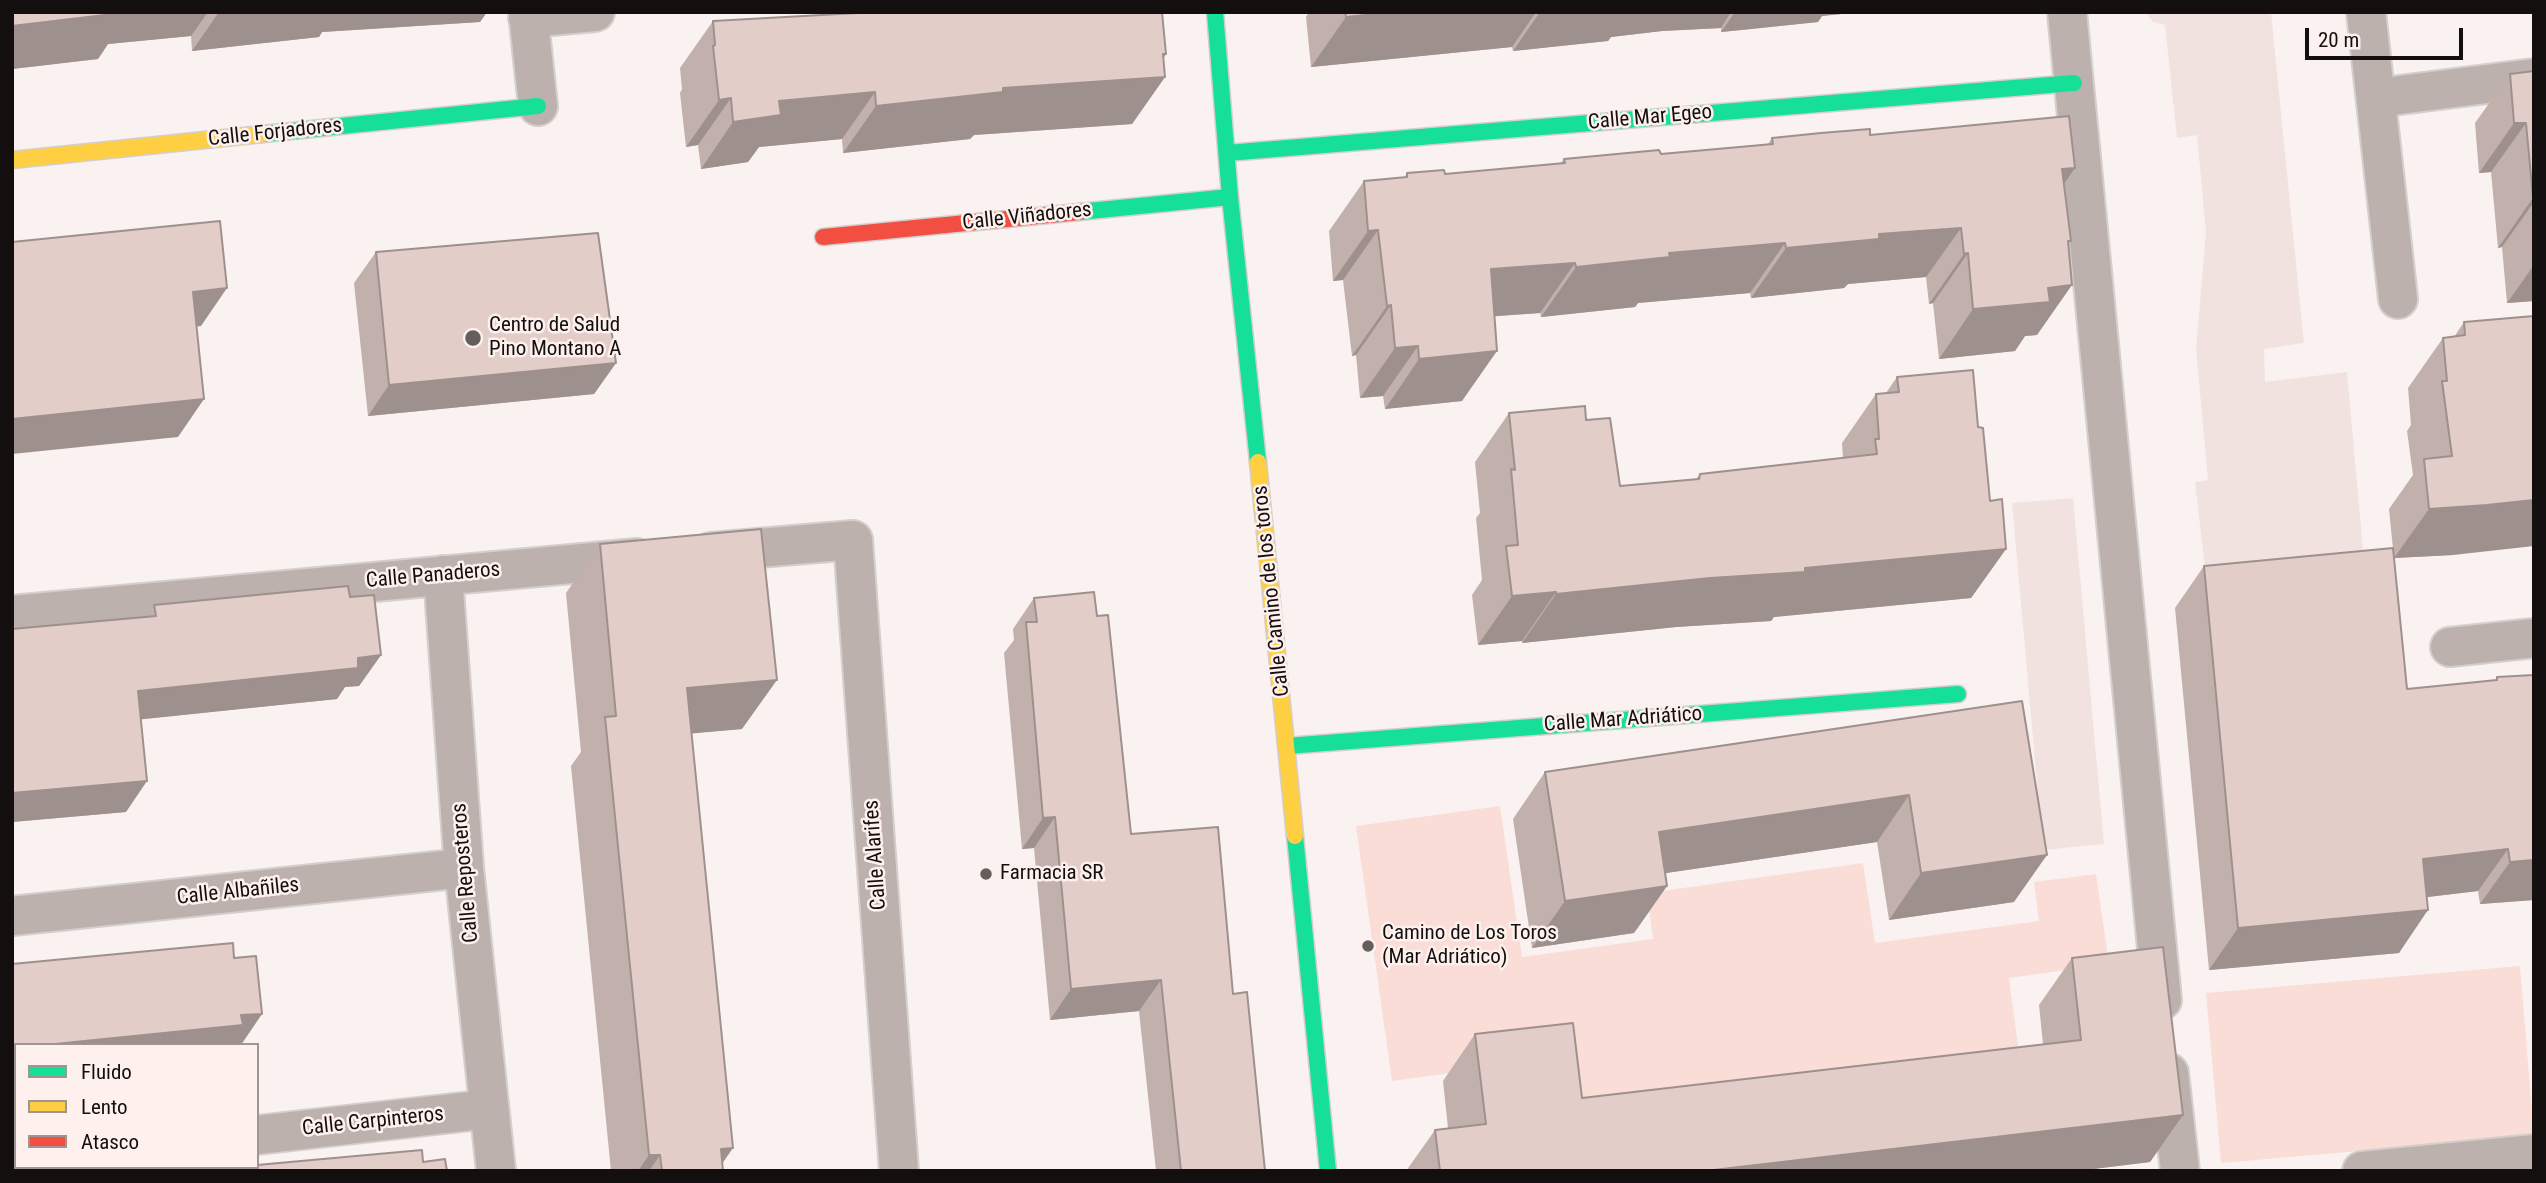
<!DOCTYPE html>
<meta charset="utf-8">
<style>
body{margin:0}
#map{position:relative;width:2546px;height:1183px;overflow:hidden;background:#faf2f0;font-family:"Roboto Condensed",sans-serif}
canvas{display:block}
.frame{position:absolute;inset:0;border:14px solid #130f0e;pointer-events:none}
.legend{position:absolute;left:14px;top:1043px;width:245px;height:126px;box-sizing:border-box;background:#fdf0ed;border:2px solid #9f9694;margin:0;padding:9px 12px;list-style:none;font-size:21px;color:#130f0e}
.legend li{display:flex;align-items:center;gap:14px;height:35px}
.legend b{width:35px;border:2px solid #9f9694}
.scale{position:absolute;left:2305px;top:28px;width:158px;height:32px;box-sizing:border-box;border:4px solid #130f0e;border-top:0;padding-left:9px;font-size:21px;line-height:24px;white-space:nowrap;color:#130f0e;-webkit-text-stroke:5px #fdf0ed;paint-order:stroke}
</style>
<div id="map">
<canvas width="2546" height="1183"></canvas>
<div class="frame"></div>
<ul class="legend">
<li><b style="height:9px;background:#16e098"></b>Fluido</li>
<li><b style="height:9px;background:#ffcf43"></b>Lento</li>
<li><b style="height:9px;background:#f24e42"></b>Atasco</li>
</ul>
<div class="scale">20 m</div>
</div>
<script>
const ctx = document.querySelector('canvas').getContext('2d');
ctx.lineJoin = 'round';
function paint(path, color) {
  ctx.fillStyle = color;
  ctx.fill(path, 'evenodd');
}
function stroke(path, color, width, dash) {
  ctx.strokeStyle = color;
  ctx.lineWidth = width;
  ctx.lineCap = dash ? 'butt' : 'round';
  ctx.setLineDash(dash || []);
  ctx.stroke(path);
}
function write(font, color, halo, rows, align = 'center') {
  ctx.font = font + ' "Roboto Condensed",sans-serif';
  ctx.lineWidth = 5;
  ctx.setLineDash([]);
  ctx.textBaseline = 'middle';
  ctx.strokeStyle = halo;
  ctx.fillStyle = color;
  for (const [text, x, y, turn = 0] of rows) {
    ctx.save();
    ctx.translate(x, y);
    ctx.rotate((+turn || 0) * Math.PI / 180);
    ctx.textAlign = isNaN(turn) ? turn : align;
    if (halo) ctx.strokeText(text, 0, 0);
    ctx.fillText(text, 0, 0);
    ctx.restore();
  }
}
const built = new Path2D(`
 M2145,12H2271L2304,343L2264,349L2265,382L2347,372L2364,561L2206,577L2195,482L2208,480L2196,349L2206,232L2197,135L2177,138L2165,25L2153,22Z
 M2073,498L2104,844L2043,850L2012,503Z`);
const green = new Path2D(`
 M1500,806L1522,957L1653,939L1647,893L1863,863L1875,943L2039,921L2034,882L2096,874L2109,964L2009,978L2020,1061L1564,1123L1555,1059L1392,1081L1356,826Z
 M2520,966L2534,1136L2221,1163L2206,993Z`);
const street = new Path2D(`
 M528,12L538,106
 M2067,12L2162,1000
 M2366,12L2398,299
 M528,18L595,12
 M2376,98L2534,78
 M711,552L853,540L899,1171
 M443,575L464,868L496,1171
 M12,615L637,558
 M2450,647L2534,638
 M12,916L464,868
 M2169,1073L2180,1171
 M257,1135L489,1109
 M12,1162H16
 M2362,1171L2534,1154`);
const fast = new Path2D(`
 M1215,12L1230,197L1258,462
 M263,134L538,106
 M1227,153L2074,83
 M1079,212L1230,197
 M1287,746L1958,694
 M1295,836L1328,1171`);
const slow = new Path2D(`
 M12,160L263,134
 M1258,462L1295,836`);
const jam = new Path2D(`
 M823,237L1079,212`);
const wall = new Path2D(`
 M12,12H487L480,22L322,32L319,37L192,51L191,36L108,44L98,59L12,69Z
 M1309,12H1861L1822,16L1818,22L1752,29L1721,32V28L1662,31L1611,37L1608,41L1513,51L1512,47L1311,67L1306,17Z
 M713,21L1166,54L1163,59L1165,77L1132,124L974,135L970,139L843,153L842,139L759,147L748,162L701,169L698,145L686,147L680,93L682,89L680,68Z
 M2534,71V301L2507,303L2502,247L2498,248L2491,172L2479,173L2475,123L2510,74Z
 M1870,135L2075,168L2064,184L2071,241L2068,245L2037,335L2025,336L2015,351L1939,359L1933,303L1929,304L1926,277L1848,284L1844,288L1751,298L1750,293L1638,303L1635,307L1541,317L1540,313L1494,316L1462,401L1385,409L1383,396L1360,398L1356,355L1352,356L1343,280L1333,281L1329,231L1364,181L1404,178L1407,173L1445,174L1561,163L1564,159L1661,154L1768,144L1772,138Z
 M376,252L616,363L594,394L368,416L354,283Z
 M2534,316L2453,555L2394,558L2407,689L2495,680L2497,677L2534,675V900L2480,904L2478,891L2427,897L2399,953L2209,970L2175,608L2204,566L2393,549L2389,509L2413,475L2407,431L2411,425L2408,388L2443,338L2454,337L2464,322Z
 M1897,377L1978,427L1990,501L2006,549L1971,598L1774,617L1771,621L1676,627L1522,643V641L1478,645L1472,595L1482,580L1476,518L1480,513L1475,462L1509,413L1586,420L1620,486L1696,479L1700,474L1843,458L1842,443L1876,394L1886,393Z
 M600,544L742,729L692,733L723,1171H611L571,766L581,752L566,593Z
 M350,597L381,655L359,686L345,687L337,699L141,719L126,812L12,822V629L145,617L154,605Z
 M1034,598L1097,616L1131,834L1233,994L1265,1171H1156L1139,1011L1050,1020L1034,848L1022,849L1004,653L1014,640L1013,629Z
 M2022,701L2014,902L1889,920L1877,842L1665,873L1667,886L1634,933L1532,948L1513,819L1545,772Z
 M2072,958L2183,1115L2150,1162L2077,1171H1406L1435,1130L1448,1128L1443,1081L1475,1034L1582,1098L2043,1044L2039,1005Z`);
const shadedWall = new Path2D(`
 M118,12H208L191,36L108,44L98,59L12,69V26Z
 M219,12H487L480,22L322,32L319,37L192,51Z
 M1393,12H1536L1512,47L1311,67L1346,17Z
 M1540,12H1731L1721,28L1662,31L1611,37L1608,41L1513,51Z
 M1735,12H1861L1822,16L1818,22L1721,32Z
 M1163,54H1166L1150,78L1165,77L1132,124L974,135L970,139L843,153L876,106L1003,88Z
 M875,92L842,139L759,147L748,162L701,169L733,122L779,101Z
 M731,98L698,145L686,147L719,100Z
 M2514,123H2526L2491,172L2479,173Z
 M2075,168L2040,218L2062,169Z
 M2533,198L2534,202L2502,247L2498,248Z
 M1961,228L1926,277L1848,284L1844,288L1751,298L1786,248L1879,234Z
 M1378,230L1343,280L1333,281L1368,231Z
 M1785,243L1750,293L1638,303L1635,307L1541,317L1576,267L1669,253Z
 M1968,253L1933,303L1929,304L1964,254Z
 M1575,263L1540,313L1456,319L1491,269Z
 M2534,265V301L2507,303Z
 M2072,285L2037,335L2025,336L2015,351L1939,359L1973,309L2048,288Z
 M227,288L201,326L166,330L193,292Z
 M1391,305L1356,355L1352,356L1387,306Z
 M1418,346L1383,396L1360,398L1395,348Z
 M1497,351L1462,401L1385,409L1419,359Z
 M616,363L594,394L368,416L389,385Z
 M204,399L178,437L12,454V419Z
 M2534,500V546L2453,555L2394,558L2429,509Z
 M2006,549L1971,598L1774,617L1771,621L1676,627L1522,643L1556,594L1805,568Z
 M1556,592L1522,641L1478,645L1512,596Z
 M381,655L359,686L345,687L337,699L116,722L138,691Z
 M777,680L742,729L653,737L687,688Z
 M147,781L126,812L12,822V793Z
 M1909,795L1877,842L1626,879L1659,832Z
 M1055,817L1034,848L1022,849L1043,818Z
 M2508,849L2478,891L2394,901L2423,859Z
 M2047,855L2014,902L1889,920L1921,873Z
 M2534,860V900L2480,904L2510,862Z
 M1667,886L1634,933L1532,948L1565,901Z
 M2428,910L2399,953L2209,970L2238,928Z
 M1161,980L1139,1011L1050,1020L1071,989Z
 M262,1014L241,1045H45L241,1015Z
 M12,1048H16V1076L12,1077Z
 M2183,1115L2150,1162L2077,1171H1705Z
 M733,1148L717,1171L721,1149Z
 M649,1155H660L649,1171H638Z`);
const building = new Path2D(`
 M12,12H130L12,26Z
 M876,12H1162L1166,54H1163L1165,77L1003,88V92L876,106L875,92L779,101L781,115L733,122L731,98L719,100L713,46L715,45L713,21Z
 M1345,12H1393L1346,17Z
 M2534,71V198H2533L2526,123H2514L2510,74Z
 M2069,116L2075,168L2062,169L2071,241H2068L2072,285L2048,288L2050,302L1973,309L1968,253L1964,254L1961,228L1879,234V239L1786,248L1785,243L1669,253L1670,257L1576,267L1575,263L1491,269L1497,351L1419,359L1418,346L1395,348L1391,305L1387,306L1378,230L1368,231L1364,181L1407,177V173L1444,170L1445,174L1565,163L1564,159L1659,150L1661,154L1773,144L1772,138L1821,133L1870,129V135Z
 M220,221L227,288L193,292L204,399L12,419V242Z
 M598,233L616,363L389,385L376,252Z
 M2534,316V500L2487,505L2429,509L2424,459L2452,456L2442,381H2447L2443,338L2465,335L2464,322Z
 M1973,370L1978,427L1983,428L1990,501L2002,499L2006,549L1805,568V572L1710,578L1556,594V592L1512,596L1506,546L1518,545L1511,469L1515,470L1509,413L1585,406L1586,420L1610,418L1620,486L1699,479L1700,474L1877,454L1875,439H1879L1876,394L1899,392L1897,377Z
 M761,529L777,680L687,688L733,1148L721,1149L723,1171H662L660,1155H649L605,717L616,716L600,544Z
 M2393,548L2407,689L2497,680V677L2534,675V860L2510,862L2508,849L2423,859L2428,910L2238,928L2204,566Z
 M348,586L350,597L374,595L381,655L358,658V668L138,691L147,781L12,793V629L156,616L154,605Z
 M1094,592L1097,616L1108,615L1131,834L1218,827L1233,994L1247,992L1265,1171H1181L1161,980L1071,989L1055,817L1043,818L1026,622H1037L1034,598Z
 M2022,701L2047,855L1921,873L1909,795L1659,832L1667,886L1565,901L1545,772Z
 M233,943L234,958L256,956L262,1014L241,1015L243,1025L45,1045H16V1048H12V964Z
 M2163,947L2183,1115L1705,1171H1440L1435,1130L1486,1124L1475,1034L1573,1023L1582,1098L2081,1040L2072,958Z
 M422,1150L423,1162L445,1159L447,1171H223V1168L257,1167V1165Z`);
const markers = [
 [473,338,9,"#645e5d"],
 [986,874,7,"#645e5d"],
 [1368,946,7,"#645e5d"]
];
const streetNames = [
 ["Calle Mar Egeo",1650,118,-5],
 ["Calle Forjadores",275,133,-6],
 ["Calle Viñadores",1027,217,-6],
 ["Calle Panaderos",433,576,-5],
 ["Calle Camino de los toros",1272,591,-96],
 ["Calle Mar Adriático",1623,720,-4],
 ["Calle Alarifes",876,855,-94],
 ["Calle Reposteros",466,873,-95],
 ["Calle Albañiles",238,892,-6],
 ["Calle Carpinteros",373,1122,-6]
];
const poiNames = [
 ["Centro de Salud",489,326],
 ["Pino Montano A",489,350],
 ["Farmacia SR",1000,874],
 ["Camino de Los Toros",1382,934],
 ["(Mar Adriático)",1382,958]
];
paint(built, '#f2e2df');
paint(green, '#faddd6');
stroke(street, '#d4cfcd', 42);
stroke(fast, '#d4cfcd', 19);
stroke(slow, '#d4cfcd', 19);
stroke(jam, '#d4cfcd', 19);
stroke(street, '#bdb1ae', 38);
stroke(fast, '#16e098', 16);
stroke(slow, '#ffcf43', 16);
stroke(jam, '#f24e42', 16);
paint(wall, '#c2b0ad');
paint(shadedWall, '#9e908d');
paint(building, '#e2cdc9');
stroke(building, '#9e908d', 2);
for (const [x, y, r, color] of markers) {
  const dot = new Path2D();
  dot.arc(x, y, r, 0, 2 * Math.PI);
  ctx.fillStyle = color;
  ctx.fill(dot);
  stroke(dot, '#fdf0ed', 2.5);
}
write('21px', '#130f0e', '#fdf0ed', streetNames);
write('21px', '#130f0e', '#fdf0ed', poiNames, 'left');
</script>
